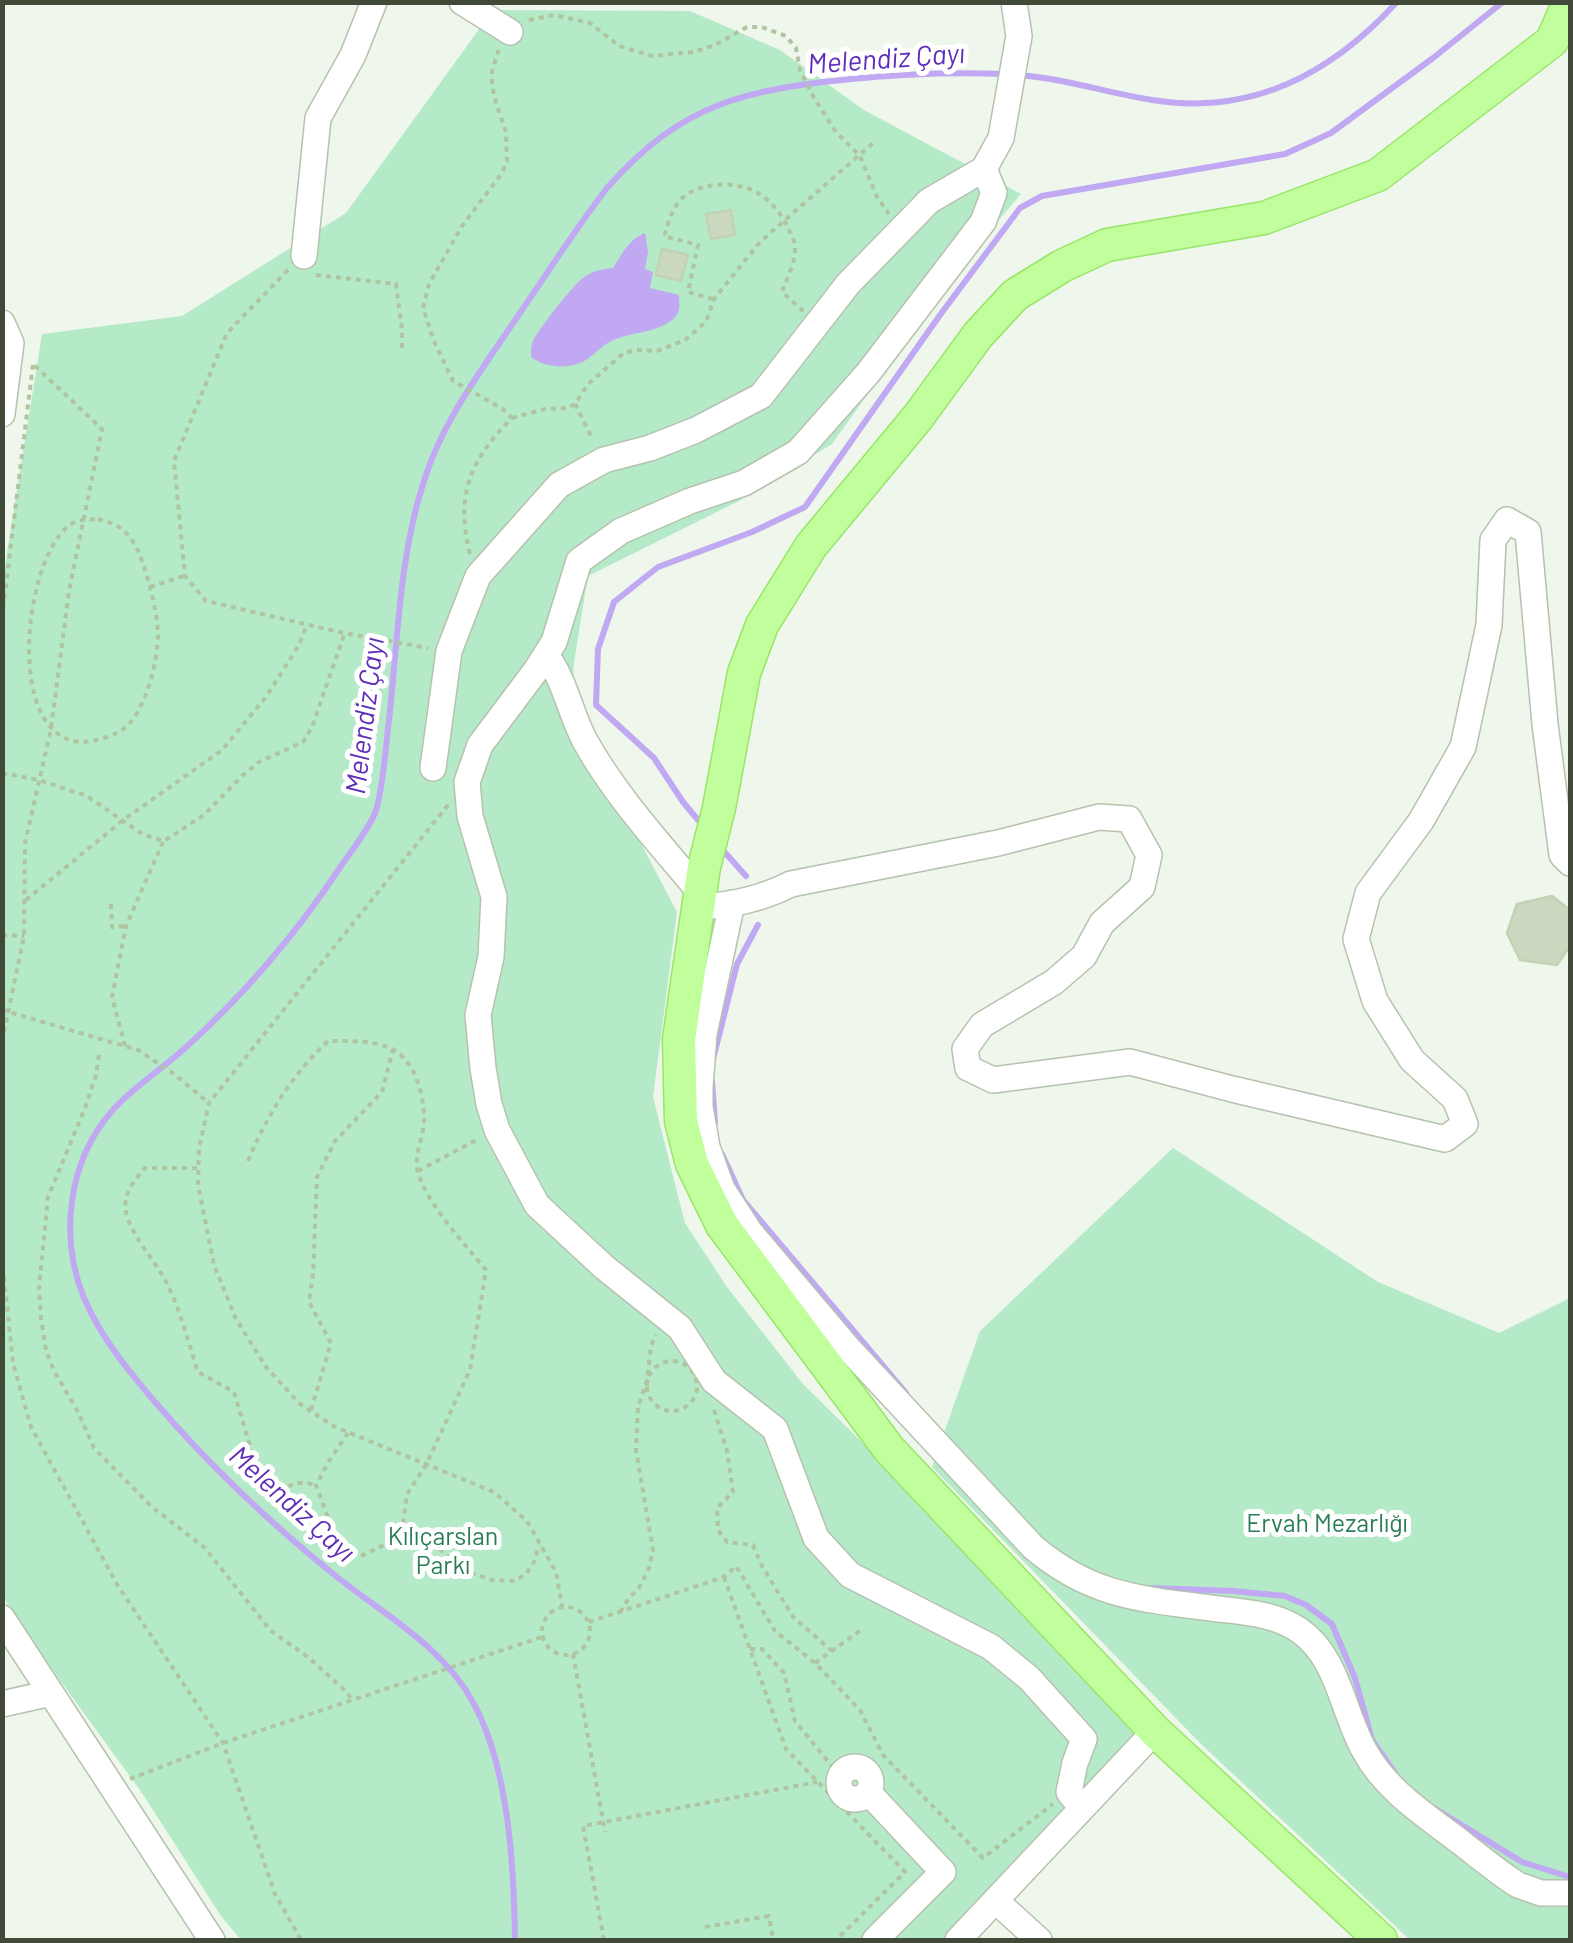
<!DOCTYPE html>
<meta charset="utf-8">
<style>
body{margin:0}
#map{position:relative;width:1573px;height:1943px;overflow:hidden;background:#eff6eb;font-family:Barlow,sans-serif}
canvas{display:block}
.frame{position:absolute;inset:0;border:5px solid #414a39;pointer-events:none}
</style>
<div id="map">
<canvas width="1573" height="1943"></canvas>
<div class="frame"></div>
</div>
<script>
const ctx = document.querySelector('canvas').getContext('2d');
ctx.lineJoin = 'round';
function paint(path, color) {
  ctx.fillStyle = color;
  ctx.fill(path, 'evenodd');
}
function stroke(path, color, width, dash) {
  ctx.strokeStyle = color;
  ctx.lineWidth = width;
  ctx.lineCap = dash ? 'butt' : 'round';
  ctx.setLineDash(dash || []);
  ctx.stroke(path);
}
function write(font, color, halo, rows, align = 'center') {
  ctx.font = font + ' Barlow,sans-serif';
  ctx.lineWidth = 10;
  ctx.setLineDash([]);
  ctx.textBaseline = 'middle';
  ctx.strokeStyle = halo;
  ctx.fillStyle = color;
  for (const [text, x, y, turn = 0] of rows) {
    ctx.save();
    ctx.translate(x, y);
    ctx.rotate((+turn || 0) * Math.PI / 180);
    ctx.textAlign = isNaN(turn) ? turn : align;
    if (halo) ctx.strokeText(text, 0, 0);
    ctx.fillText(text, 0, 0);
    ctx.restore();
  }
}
const green = new Path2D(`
 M493,10L690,11L780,50L864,110L1021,194L960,265L832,444L739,501L588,576L574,662L571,710L677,912L653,1097L685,1223L727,1287L803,1384L1150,1726L942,1940H241L221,1916L142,1793L14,1617L3,1595L2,584L42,334L182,316L346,213Z
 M1173,1148L1378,1282L1499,1333L1570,1298V1940H1410L1200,1743L932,1467L980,1331Z`);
const water = new Path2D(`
 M645,233L648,252L645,269L653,272L650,288L679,295C679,303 681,311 675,317C662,332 633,332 616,339C605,343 599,350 590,357C575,370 546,369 531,357C531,351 531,346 533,341C538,330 573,285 583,278C592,271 602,269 613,268C623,253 628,240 645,233Z`);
const stream = new Path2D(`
 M1017,75C1064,78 1107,93 1152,100C1252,116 1331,74 1397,2
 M703,826L683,802L654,758L596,705L598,649L614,602L658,567L752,532L805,507L940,315L1020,208L1042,196L1285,154L1331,133L1433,58L1503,2
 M720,847L746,876
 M713,1059L737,964L758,925
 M712,1081L715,1123
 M722,1154L743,1200L906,1393
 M1151,1588L1233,1591L1285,1596L1306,1605L1332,1624L1355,1678L1372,1740L1395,1773
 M1434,1808L1522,1862L1570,1877
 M515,1940C514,1868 509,1769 474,1704C444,1647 386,1616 337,1577C271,1524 210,1466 155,1402C128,1370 101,1338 84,1298C59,1237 68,1161 112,1111C132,1088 161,1070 184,1049C244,995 297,933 341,866C352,850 367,832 375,813C383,793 386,743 389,720C398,640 399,557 424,481C442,423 478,375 511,326C543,280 573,232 607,188C682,103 744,90 851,79C902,74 954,72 1005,74`);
const building = new Path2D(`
 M731,210L735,235L711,239L706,214Z
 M662,249L688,255L681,281L656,275Z
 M1552,896L1570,910V946L1557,965L1520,960L1507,933L1517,904Z`);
const path = new Path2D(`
 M529,20L554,15L590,23L619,46L652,56L694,52L715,45L747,27H762L786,36L796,48L800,70L814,98L836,132L860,156L877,197L889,214
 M288,270L227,333L174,461L185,576L206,601L344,633L428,648
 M316,275L396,284L402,330V348
 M713,299L688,292L698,245L664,236C669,222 673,204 686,195C706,181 741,181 761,195C774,204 784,218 790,232C792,236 795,243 795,247C796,262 787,278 782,292L803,311
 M575,404L593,440
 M512,418L545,409L568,408L575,404L588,384L624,353L636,350L657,351L685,340L706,322L714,299L760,242L873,143
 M98,519C105,521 113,523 119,527C137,540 142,560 148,580C153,597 157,615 158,633C158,660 147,706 127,726C118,735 97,741 84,742C1,743 24,546 75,522C81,519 91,520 98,519Z
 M470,554C455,495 470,460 512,418L503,409L453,381L434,341L423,308L429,284L462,226L502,173L507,161L506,132L496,103L492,85V71L499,49
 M150,587L184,576
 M2,618L33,364
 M2,773L39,780L87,796L142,834L164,841L204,815L242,776L259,762L303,742L312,727L344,635
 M448,805L209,1103L199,1148L198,1184L214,1265L236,1319L266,1367L300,1404L335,1427L494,1492L527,1521L556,1572L562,1606
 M26,900L122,821L222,750L266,697L299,645L307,624
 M111,904L112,927L126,926
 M2,935L24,936
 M2,1010L138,1050L174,1074L209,1103
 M2,1042L24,936L25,843L51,729L69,591L102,429L33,364
 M125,1046L112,997L126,926L163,842
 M99,1055L96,1075L85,1108L48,1197L39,1288L41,1319L46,1350L54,1371L77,1410L94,1448L152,1507L205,1548L270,1630L308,1657L348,1693L351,1700
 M248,1161C267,1115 292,1075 328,1041C349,1041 370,1040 390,1048C415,1059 425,1096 424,1122C423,1137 415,1153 417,1168C423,1200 465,1244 486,1270L470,1370L426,1465L407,1494L403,1524L423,1534L463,1570L492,1580L515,1581L526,1574L534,1562L539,1545
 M197,1168H145C133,1182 121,1196 127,1216C135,1242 159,1264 170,1290C182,1316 189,1345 198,1372L234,1392L263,1489L275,1495C290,1484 298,1480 316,1485
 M418,1171L480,1138
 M2,1257L13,1363L31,1427L118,1586L223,1743L275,1894L301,1940
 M647 1386a25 25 0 1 1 50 0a25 25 0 1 1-50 0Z
 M311,1410L331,1343L309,1302L313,1274L317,1177L335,1141L382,1092L393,1049
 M714,1410L727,1451L733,1492L717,1508L718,1530L727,1542L753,1545L762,1566L793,1617L832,1651
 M348,1433L329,1461L316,1485L335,1537L359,1557L384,1545L403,1524
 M724,1577L786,1749L905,1872L836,1940
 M542 1631a24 24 0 1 1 48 0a24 24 0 1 1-48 0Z
 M620,1612L629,1598L639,1588L649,1568L653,1550L636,1450L638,1407L647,1381L651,1346L656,1335
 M589,1622L724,1577L736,1566L775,1631L815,1663L860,1710L883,1755L983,1858L1053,1804
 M750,1649H762L784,1673L795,1721L840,1776
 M573,1654L605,1832
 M815,1663L861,1630
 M130,1779L223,1743L542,1637
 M705,1927L769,1916L773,1940
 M604,1940L583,1826L817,1782`);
const minor = new Path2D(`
 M462,2L510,32
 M984,169L994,193L983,222L868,373L798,452L744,483L690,501L621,531L579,561L554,642L537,669L480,745L467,782L470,816L494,897L491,957L478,1015L483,1068L489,1104L497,1130L537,1205L604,1267L680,1328L714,1381L775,1429L816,1538L850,1575L991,1647L1029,1678L1084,1739L1075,1763L1069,1792L1082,1808
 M304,256L318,118L353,55L374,2
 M2,323L11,343L2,414
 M546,655C565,680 570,713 585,741C615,795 659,843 699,891
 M433,768L449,651L478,576L559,485L604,460L650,448L696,430L761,396L848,284L929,201L984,169L1001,138L1019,36L1014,2
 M732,903L704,1034L700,1086V1107L707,1147L722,1189L750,1232L848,1348L1033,1547C1093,1598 1144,1599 1218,1609C1246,1612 1275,1614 1299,1630C1338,1657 1342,1710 1364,1750C1386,1791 1427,1816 1463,1844C1481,1858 1499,1873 1518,1885L1541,1893H1570
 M697,907C731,906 761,899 791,884L998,843L1099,817L1129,819L1149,855L1142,887L1102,923L1084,956L1054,982L982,1025L965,1049L968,1068L993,1080L1130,1062L1232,1089L1445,1139L1465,1124L1455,1099L1412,1060L1375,1001L1356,939L1368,893L1421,821L1463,747L1489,625L1493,540L1507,520L1528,532L1545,724L1562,855L1570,863
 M2,1618L212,1940
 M2,1704L51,1693
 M839 1783a16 16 0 1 1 32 0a16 16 0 1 1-32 0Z
 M868,1792L943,1872L875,1940
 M996,1901L1039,1940
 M958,1940L1155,1731`);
const major = new Path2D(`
 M1381,1940L1155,1731L889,1449L722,1225L692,1164L681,1121L679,1039L704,867L719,808L744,673L762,625L811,546L918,417L978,335L1015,295L1062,266L1107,245L1264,218L1378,175L1552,41L1569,2`);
const parkNames = [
 ["Ervah Mezarlığı",1327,1524],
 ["Kılıçarslan",443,1537],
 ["Parkı",443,1566]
];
const waterNames = [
 ["Melendiz Çayı",886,59,-4],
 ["Melendiz Çayı",365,716,-83],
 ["Melendiz Çayı",292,1504,42]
];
paint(green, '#b4eac8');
paint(water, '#c0a8f2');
stroke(stream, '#c0a8f2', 6);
paint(building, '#cbd8c0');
stroke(building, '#c2d3b4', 2.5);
stroke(minor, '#b6c2ae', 28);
stroke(major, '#99e56a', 35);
stroke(path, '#afc49f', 4, [5, 5]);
stroke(minor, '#fff', 25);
stroke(major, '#c0ff9b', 32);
write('25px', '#2a7e57', '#fff', parkNames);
write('italic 28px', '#5e2fb9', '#fff', waterNames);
</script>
